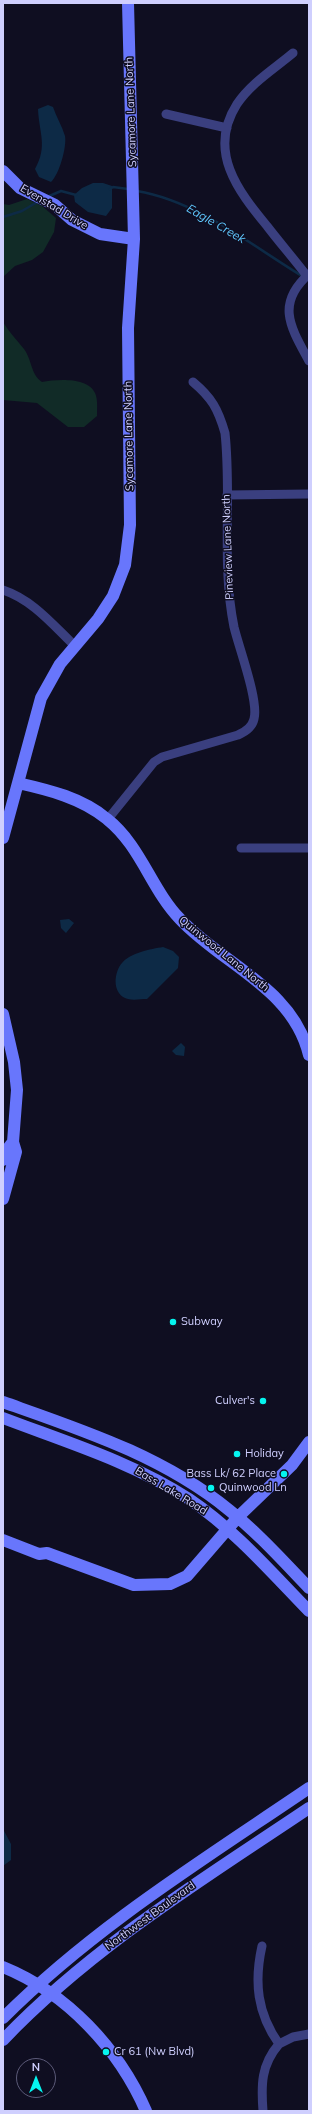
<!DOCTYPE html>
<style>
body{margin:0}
#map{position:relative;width:312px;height:2114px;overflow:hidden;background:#0f0e21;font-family:Mulish,sans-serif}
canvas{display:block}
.frame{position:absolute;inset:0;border:4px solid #cfcffe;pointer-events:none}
.north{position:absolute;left:16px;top:2058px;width:40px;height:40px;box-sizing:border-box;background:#0f0e21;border:1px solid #5c5b79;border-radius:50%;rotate:0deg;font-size:11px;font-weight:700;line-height:16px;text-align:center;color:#cfcffe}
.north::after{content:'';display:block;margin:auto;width:14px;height:18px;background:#05f4ef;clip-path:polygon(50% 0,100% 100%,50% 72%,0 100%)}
</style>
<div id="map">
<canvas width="312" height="2114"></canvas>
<div class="frame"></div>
<div class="north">N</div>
</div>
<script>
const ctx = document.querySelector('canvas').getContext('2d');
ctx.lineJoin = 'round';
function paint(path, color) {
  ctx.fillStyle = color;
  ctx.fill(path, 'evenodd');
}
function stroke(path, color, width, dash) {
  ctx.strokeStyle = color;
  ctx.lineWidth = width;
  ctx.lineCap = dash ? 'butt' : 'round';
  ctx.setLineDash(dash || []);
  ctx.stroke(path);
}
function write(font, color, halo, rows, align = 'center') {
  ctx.font = font + ' Mulish,sans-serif';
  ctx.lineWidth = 3;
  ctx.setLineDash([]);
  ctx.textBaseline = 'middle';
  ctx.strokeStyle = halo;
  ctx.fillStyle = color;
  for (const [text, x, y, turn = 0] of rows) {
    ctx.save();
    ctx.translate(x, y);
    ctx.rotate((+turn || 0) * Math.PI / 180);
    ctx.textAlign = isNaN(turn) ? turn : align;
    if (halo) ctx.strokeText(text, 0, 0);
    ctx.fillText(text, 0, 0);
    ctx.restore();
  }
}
const green = new Path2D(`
 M27,199L42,206L56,218L54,232L43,252L32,260L15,266L3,277V204L9,205Z
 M3,322C9,332 17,340 24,349C32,360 31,375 42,382C57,379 88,377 95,393C98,399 97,409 97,416L84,427H68L37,403L3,400Z`);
const water = new Path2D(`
 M48,105L53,107C56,116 62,126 65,136C67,147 59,175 51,182L39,177L35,169C48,146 39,133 38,109Z
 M93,183H103L112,186V208L106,216L88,212L75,202L74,195L82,188Z
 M69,919L74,923L66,933L61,928L60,920Z
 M163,947L173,951L179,957L178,968L147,999C140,999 131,1001 125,998C112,992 114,972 122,963C130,953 151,949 163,947Z
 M181,1043L185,1047L184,1056L176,1055L172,1051Z
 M3,1829L11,1844V1860L3,1866Z`);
const stream = new Path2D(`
 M110,189L113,187L128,189
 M137,191C197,201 251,245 302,276
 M47,197L61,191L76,195
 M3,217L22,211L39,201`);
const street = new Path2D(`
 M293,53C274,69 251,83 237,104C207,151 238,191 267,226C280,243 294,259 307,276
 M166,114L227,128
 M309,274C275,304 291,328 309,361
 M227,495L309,494
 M3,590C33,600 53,625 75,646
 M108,819L154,762L162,757L238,735C245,732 252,728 254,719C259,701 239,648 234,627C221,563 232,498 225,433C218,409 212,398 193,382
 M241,848H309
 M262,1946C254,1982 257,2013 279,2044C261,2065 261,2085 263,2111
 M279,2044L293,2037L309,2034`);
const secondary = new Path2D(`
 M3,171L20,188L55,205L72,220L100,234L134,239
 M18,783C49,790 82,798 107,819C141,846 151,889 180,919C223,965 293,988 309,1055
 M3,838L41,698L60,664L98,619L113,596L125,565L130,525L128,328L134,239L128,3
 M3,1014L14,1062L17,1090L13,1142L16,1152L3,1199
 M3,1160L6,1151L13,1142
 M3,1402C82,1430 163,1456 229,1510C258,1533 283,1561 309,1588
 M3,1418C66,1442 132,1462 189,1499C235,1530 271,1572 309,1611
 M3,1540L39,1554L47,1553L134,1585L170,1584L187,1576L238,1517L292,1465L309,1442
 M3,1967C67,1993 119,2049 146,2111
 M3,2018C94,1927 203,1860 309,1788
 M3,2040C93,1946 202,1880 309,1808`);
const markers = [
 [173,1322,4,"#05f4ef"],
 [263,1401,4,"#05f4ef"],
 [237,1454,4,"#05f4ef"],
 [284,1474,4,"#05f4ef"],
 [211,1488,4,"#05f4ef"],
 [106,2052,4,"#05f4ef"]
];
const streetNames = [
 ["Sycamore Lane North",131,112,-92],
 ["Evenstad Drive",54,207,31],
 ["Sycamore Lane North",129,436,-91],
 ["Pineview Lane North",228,547,-92],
 ["Quinwood Lane North",224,954,39],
 ["Bass Lake Road",171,1491,31],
 ["Northwest Boulevard",150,1916,-36]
];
const poiNames = [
 ["Subway",181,1322],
 ["Culver's",255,1401,"right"],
 ["Holiday",245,1454],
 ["Bass Lk/ 62 Place",276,1474,"right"],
 ["Quinwood Ln",219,1488],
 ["Cr 61 (Nw Blvd)",114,2052]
];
const waterNames = [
 ["Eagle Creek",216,224,30]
];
paint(green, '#112b27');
paint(water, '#0d2a46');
stroke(stream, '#0d2a46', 2.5);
stroke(street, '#3a3f7f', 9);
stroke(secondary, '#6876fc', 12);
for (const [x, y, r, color] of markers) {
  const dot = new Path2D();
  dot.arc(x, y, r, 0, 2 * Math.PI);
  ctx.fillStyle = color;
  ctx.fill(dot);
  stroke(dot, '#0f0e21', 1.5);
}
write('11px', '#cfcffe', '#0f0e21', streetNames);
write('11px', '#cfcffe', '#0f0e21', poiNames, 'left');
write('italic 12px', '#5fc6fc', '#0f0e21', waterNames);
</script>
